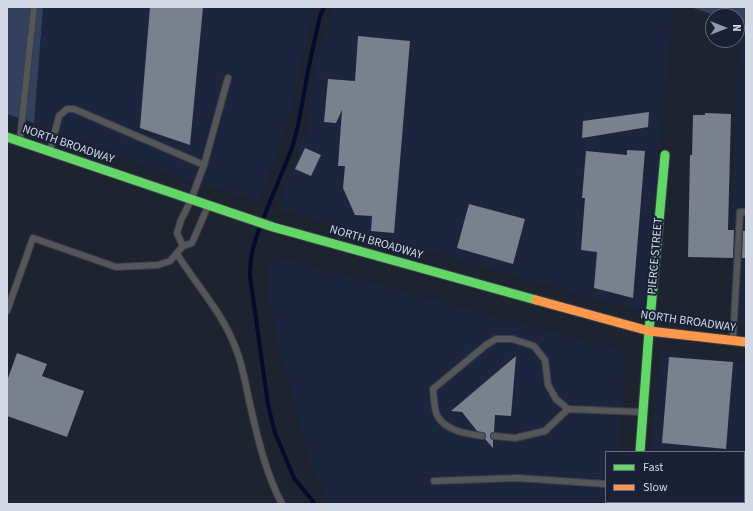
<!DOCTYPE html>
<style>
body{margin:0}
#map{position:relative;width:753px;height:511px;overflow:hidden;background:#1e242f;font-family:"Source Sans 3",sans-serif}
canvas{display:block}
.frame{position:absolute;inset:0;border:8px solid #d3d9e7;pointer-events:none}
.legend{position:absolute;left:605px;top:451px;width:140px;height:52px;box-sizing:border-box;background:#182135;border:1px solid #636b7c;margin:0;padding:5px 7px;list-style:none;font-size:12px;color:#d3d9e7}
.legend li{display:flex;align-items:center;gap:8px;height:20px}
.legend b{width:20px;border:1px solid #636b7c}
.north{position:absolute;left:705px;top:8px;width:40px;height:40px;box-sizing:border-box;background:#182135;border:1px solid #636b7c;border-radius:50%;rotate:90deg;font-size:11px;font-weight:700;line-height:16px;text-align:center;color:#d3d9e7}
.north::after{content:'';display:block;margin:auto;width:14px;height:18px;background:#949aa7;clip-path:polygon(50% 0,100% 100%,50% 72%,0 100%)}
</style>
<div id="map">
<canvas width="753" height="511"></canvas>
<div class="frame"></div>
<ul class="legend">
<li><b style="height:5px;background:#63d668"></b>Fast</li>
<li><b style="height:5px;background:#ff974d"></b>Slow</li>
</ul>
<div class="north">N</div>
</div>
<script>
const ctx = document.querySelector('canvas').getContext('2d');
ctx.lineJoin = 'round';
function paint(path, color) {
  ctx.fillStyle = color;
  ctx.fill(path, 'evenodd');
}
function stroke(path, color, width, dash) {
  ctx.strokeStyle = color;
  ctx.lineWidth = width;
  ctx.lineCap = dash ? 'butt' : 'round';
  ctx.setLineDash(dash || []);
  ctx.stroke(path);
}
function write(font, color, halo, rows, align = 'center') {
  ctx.font = font + ' "Source Sans 3",sans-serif';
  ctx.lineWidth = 4;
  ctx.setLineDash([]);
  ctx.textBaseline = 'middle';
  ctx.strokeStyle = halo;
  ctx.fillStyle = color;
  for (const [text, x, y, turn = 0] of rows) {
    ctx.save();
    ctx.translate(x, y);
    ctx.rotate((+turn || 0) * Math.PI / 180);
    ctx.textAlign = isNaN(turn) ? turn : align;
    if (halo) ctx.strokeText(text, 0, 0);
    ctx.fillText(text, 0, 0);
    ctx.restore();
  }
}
const built = new Path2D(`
 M43,7H313L310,29L298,77L288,124L259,202L142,165L34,123Z
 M335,7H674L643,312L278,209L308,126L316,57L333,9Z
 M739,23L746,26V324L729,322Z
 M271,255L626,352L618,452H606V502H613V504H330L309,460L277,338L267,288Z
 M660,351L746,363V504H647V502H744V452H651Z`);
const green = new Path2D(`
 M7,7H43L34,123L7,114Z
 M690,7H746V25L737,22V16H718Z`);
const stream = new Path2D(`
 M263,219L292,148L298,126L309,66L320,16L324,7
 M260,227C253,246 250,256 250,276L268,405L275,433L294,478L315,504`);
const building = new Path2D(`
 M150,7H203L190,145L140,128Z
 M358,36L410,41L394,233L371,231L372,216L355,215L343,188L345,166H338L342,110L336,123L324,122L328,79L355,81Z
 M649,112L648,127L582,138L583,121Z
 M705,113L731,114L728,230H734L733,258L688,257L690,155H692L693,115H705Z
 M305,148L321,155L311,176L295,169Z
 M627,150L645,151L633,298L594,288L597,252L581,250L585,198H582L586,151L627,155Z
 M469,204L525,219L513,264L457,248Z
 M743,231H746V258H742Z
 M17,353L47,364L42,376L84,391L67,437L7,416V381Z
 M516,356L511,416L495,415L494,432L491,433L490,436L491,439L493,440V448L485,439L486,436L485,433L477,431L462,412L451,411Z
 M669,357L733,362L726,449L662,443Z`);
const lane = new Path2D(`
 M20,139L34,7
 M50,151L59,116L67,109H74L204,165L228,78
 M183,246L177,233L181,220L191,200L204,165
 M177,254C197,286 223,313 236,349C243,366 245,382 249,400C257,435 265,472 282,504
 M7,311L33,238L116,267L158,265L170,261L183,246L192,243L208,206
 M733,339L740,212H746
 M482,436C467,434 447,431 438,417C434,412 434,396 433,389L486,345L496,339H512L534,346L545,360L548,385L556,399L568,409
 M494,436L515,438L545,431L568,409L641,412
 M744,470L746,471
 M434,481L517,478L606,484
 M744,488L746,478`);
const street = new Path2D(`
 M635,504L636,502`);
const fast = new Path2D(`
 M7,137L273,227L536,300
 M640,452L649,331L665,155`);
const slow = new Path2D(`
 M536,300L649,331L746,342`);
const streetNames = [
 ["NORTH BROADWAY",68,145,19],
 ["NORTH BROADWAY",376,243,16],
 ["PIERCE STREET",656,256,-85],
 ["NORTH BROADWAY",688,322,8]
];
paint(built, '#1b263e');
paint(green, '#34415e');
stroke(stream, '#050b2d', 4);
paint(building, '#79808e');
stroke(lane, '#393e47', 8);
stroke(street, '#393e47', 14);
stroke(fast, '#393e47', 11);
stroke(slow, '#393e47', 11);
stroke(lane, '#54565a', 6);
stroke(street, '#54565a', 12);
stroke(fast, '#63d668', 9);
stroke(slow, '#ff974d', 9);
write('12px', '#d3d9e7', '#182135', streetNames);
</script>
